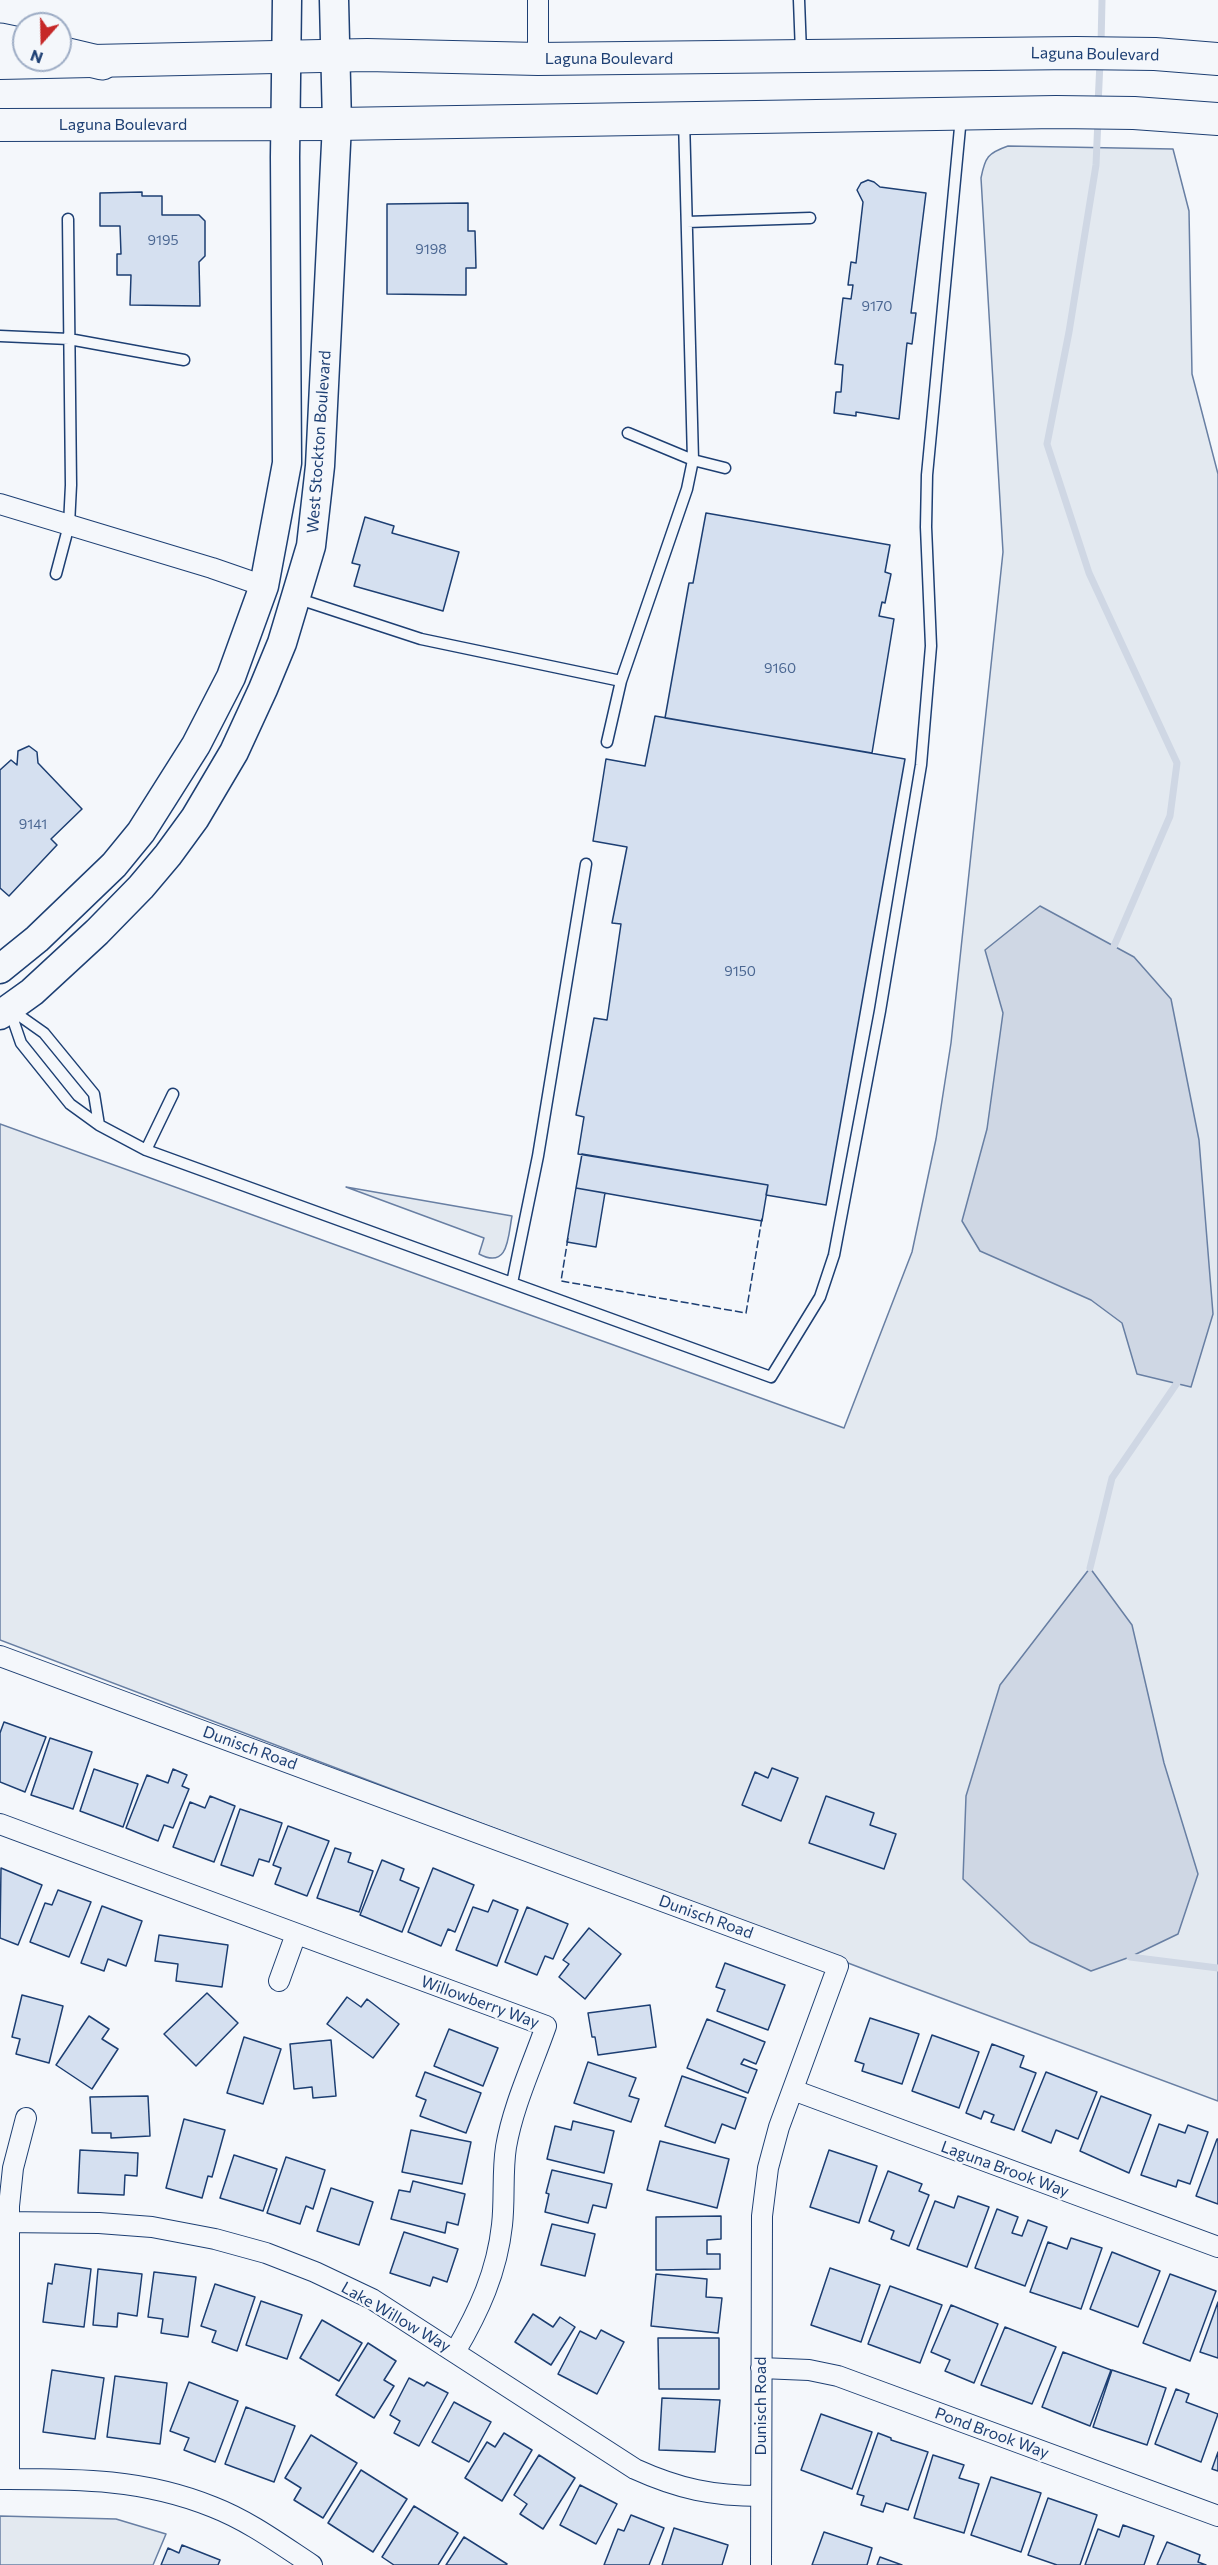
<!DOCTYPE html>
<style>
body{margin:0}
#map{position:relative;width:1218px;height:2565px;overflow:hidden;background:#f4f7fb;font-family:Commissioner,sans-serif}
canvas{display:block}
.north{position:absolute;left:12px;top:12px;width:60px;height:60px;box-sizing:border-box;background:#f4f7fb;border:2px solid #9eadc5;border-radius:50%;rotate:200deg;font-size:16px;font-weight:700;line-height:24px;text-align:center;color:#1d3f73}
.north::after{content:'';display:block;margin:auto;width:21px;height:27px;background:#c62828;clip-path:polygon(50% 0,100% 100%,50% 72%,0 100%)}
</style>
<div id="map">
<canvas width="1218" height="2565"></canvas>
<div class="north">N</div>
</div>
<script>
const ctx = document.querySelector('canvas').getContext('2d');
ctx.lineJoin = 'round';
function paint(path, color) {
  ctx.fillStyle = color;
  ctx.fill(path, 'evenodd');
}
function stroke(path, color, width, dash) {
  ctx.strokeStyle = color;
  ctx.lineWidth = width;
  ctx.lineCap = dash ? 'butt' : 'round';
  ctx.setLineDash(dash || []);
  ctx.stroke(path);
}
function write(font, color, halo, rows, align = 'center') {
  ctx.font = font + ' Commissioner,sans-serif';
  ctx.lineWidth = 4.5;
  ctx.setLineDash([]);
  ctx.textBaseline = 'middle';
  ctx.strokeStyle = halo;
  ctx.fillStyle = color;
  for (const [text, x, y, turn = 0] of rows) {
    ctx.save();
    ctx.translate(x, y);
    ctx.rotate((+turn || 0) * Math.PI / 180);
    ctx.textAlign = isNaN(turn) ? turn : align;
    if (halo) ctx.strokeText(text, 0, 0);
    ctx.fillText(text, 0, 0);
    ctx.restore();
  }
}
const green = new Path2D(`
 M1008,146L1173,149L1189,211L1192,374L1218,474V2101L890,1979L0,1640V1124L844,1428L912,1252L936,1139L951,1043L1003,552L981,178C985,157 988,153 1008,146Z
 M346,1187L512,1216C508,1236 509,1270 479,1254L484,1238Z
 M0,2516L116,2519L166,2534L153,2565H0Z`);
const water = new Path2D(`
 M1040,906L1134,957L1171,999L1199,1140L1213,1314L1191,1387L1137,1374L1122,1323L1091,1300L980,1251L962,1221L987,1129L1003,1013L985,950Z
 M1090,1568L1132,1625L1164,1763L1198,1874L1178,1934L1130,1957L1091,1971L1030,1942L963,1879L966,1796L1000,1685Z`);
const stream = new Path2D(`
 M1101,45L1102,0
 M1098,105L1100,62
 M1098,119L1096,165L1069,332L1047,444L1089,573L1177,763L1170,816L1114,946
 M1090,1568L1112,1478L1177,1383
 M1130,1957L1218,1968`);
const building = new Path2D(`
 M868,180L874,182L880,187L926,193L911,313H916L912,344L907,343L899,419L856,412V416L834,413L836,392H841L843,365L835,364L843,298L851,299L853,285H848L851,262L856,263L863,202L857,190L861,183Z
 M142,192V196H162V215H199L205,221V256L199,262L200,306L130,305L131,275H117V254H121L120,226H100V193Z
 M468,203V231H475L476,268H466V295L387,294V204Z
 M706,513L890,545L885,572L891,574L885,603L882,602L879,616L894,619L872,753L665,718L689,583H693Z
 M365,517L394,526L392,533L459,552L443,611L354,586L360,565L352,563Z
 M655,716L905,759L826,1205L766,1195L768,1185L578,1154L584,1117L576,1115L594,1018L607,1020L621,924L612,923L627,847L593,841L606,759L645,766Z
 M29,746L37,752L38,763L82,809L51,839L57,845L9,896L0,888V770L11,760L17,765L18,751Z
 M582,1154L768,1185L762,1221L576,1188Z
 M576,1188L605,1193L596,1247L567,1242Z
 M4,1722L46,1737L25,1792L0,1782V1733Z
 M50,1738L92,1752L73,1809L31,1795Z
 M772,1768L798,1778L781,1821L742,1805L755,1772L768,1778Z
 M94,1769L138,1784L123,1827L80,1811Z
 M173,1769L187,1775L182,1786L189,1789L173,1828L164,1825L158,1841L126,1828L147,1775L168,1783Z
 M210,1796L235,1806L214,1862L173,1847L190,1802L205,1808Z
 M826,1796L874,1813L870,1825L896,1834L884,1869L809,1843Z
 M240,1809L282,1823L269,1862L259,1859L253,1876L221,1865Z
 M288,1826L329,1841L307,1896L275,1884L281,1868L273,1865Z
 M335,1848L351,1853L348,1862L373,1871L359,1912L317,1898Z
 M382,1860L404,1869L400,1880L419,1888L402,1932L360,1915Z
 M1,1868L42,1885L18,1945L0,1938Z
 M433,1868L474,1885L455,1932L448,1929L441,1946L408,1932Z
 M58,1890L91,1902L69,1957L30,1942L45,1903L52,1905Z
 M493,1900L518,1910L497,1966L456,1950L473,1907L488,1912Z
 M102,1906L142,1921L126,1966L108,1959L104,1971L81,1963Z
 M527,1907L568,1924L553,1959L545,1956L537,1975L505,1962Z
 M589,1928L621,1954L585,1999L559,1977L569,1964L563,1960Z
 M159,1935L228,1945L222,1987L176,1981L178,1964L155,1961Z
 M725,1963L785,1985L768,2030L717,2011L725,1990L716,1987Z
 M207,1993L238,2023L196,2066L164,2034Z
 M22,1995L63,2006L49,2063L16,2054L20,2039L12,2037Z
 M347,1997L361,2007L367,1999L399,2024L373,2058L327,2024Z
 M650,2005L656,2047L598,2055L595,2037H592L588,2013Z
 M89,2016L109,2029L102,2039L118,2049L92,2089L56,2065Z
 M870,2018L919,2034L902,2084L862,2071L864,2064L855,2061Z
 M707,2019L765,2042L756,2064L744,2059L741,2064L757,2070L748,2093L687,2068Z
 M449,2029L498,2048L483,2086L434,2066Z
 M932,2035L979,2052L959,2108L912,2091Z
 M244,2037L281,2049L263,2104L227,2093Z
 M331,2040L336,2096L313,2098L312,2087L294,2089L290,2044Z
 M992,2044L1024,2056L1020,2067L1036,2073L1014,2130L991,2122L994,2115L984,2111L981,2119L966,2113Z
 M588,2062L636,2078L629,2096L639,2099L631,2122L574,2103Z
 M425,2072L481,2093L466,2133L420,2116L426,2100L416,2096Z
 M1046,2072L1097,2092L1078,2139L1056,2130L1051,2143L1022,2131Z
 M682,2076L746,2098L735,2129L722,2124L715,2143L665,2126Z
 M148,2096L150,2136L111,2138V2133H92L90,2097Z
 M1101,2096L1151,2115L1129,2173L1080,2151Z
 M184,2119L225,2130L212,2177L208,2176L202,2198L166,2188Z
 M573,2121L614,2131L604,2173L547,2159L555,2126L571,2130Z
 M1159,2124L1185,2133L1188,2125L1208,2132L1190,2184L1178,2180L1176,2187L1141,2175Z
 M411,2130L471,2142L462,2184L402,2172Z
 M1217,2139H1218V2204L1196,2196Z
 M660,2141L729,2159L717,2208L647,2190Z
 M80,2150L138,2153L137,2176L125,2175L124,2195L78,2193Z
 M829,2150L877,2166L859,2223L810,2207Z
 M234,2155L277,2169L263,2211L220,2198Z
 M286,2157L325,2170L313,2209L306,2206L300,2224L267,2213Z
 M552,2170L612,2184L606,2208L593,2205L588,2223L545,2212L549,2194L546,2193Z
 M888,2171L922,2184L919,2191L929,2195L909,2246L891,2239L894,2231L869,2221Z
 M413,2181L465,2194L458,2225L447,2222L445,2233L391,2219L399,2190L410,2192Z
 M331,2188L373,2202L359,2245L317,2231Z
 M958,2196L989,2207L967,2267L917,2249L935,2201L954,2208Z
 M997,2209L1018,2217L1012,2233L1022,2236L1028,2220L1047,2227L1025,2286L975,2268Z
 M721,2216V2239L707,2240V2254H720V2269L656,2270V2217Z
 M552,2224L595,2234L585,2276L541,2265Z
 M404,2232L458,2249L447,2282L433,2277L430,2286L390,2273Z
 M1071,2238L1102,2248L1081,2309L1030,2292L1048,2242L1067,2249Z
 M1112,2252L1160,2271L1138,2327L1090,2309Z
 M55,2264L91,2269L84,2327L43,2322L48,2283L52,2284Z
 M830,2268L880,2285L861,2342L811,2325Z
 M98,2269L142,2274L137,2316L118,2313L117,2327L93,2325Z
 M154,2272L196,2277L188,2337L161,2333L163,2319L148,2317Z
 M656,2274L707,2279L706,2297L722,2298L718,2333L651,2326Z
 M1170,2274L1216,2291L1190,2361L1143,2343Z
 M215,2284L255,2297L237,2351L212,2342L216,2331L201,2326Z
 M890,2286L942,2305L920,2363L868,2344Z
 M261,2301L302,2315L287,2359L246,2345Z
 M1218,2302V2358L1200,2352Z
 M951,2305L998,2324L974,2383L945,2371L950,2360L931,2352Z
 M533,2314L553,2327L560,2317L575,2327L551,2365L515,2342Z
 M322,2320L362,2343L339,2381L300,2358Z
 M1005,2327L1056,2347L1032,2404L981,2385Z
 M601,2330L624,2342L597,2394L558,2374L580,2331L596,2339Z
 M658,2338H719V2389H659Z
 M368,2343L396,2361L384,2380L394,2386L374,2418L336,2395Z
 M1063,2352L1111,2370L1090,2426L1042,2407Z
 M52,2370L104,2378L95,2439L43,2432Z
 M1112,2370L1166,2388L1147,2445L1093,2427Z
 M115,2376L167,2383L160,2444L107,2437Z
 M409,2378L424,2386L427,2382L448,2393L419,2446L394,2433L400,2421L390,2415Z
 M189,2382L238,2401L215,2462L184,2450L189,2438L170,2431Z
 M1176,2389L1189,2394L1186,2402L1218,2414L1201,2462L1155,2444Z
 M662,2398L720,2400L715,2452L659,2450Z
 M454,2402L491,2422L469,2462L432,2442Z
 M246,2407L295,2426L274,2482L225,2464Z
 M821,2414L872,2432L852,2489L801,2470Z
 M504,2433L532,2450L502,2501L465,2478L487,2442L495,2447Z
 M878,2433L891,2438V2440L928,2452L908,2510L886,2503L883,2512L861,2505L864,2496L857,2494Z
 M311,2435L357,2463L323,2518L294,2500L301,2488L285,2478Z
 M1218,2452V2471L1212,2469Z
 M539,2455L575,2478L543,2529L520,2514L527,2504L514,2495Z
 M933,2455L964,2465L959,2478L979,2484L964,2533L914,2518Z
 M361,2470L407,2499L373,2552L328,2523Z
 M991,2477L1041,2493L1021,2552L971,2535Z
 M580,2485L617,2504L596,2544L560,2525Z
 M1048,2498L1097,2515L1080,2565H1057L1028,2555Z
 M414,2506L458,2533L438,2565H394L382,2557Z
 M631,2515L664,2528L649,2565H604L618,2529L624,2531Z
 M1123,2525L1154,2536L1144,2565H1085L1098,2529L1119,2537Z
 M674,2528L728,2545L722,2565H662Z
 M824,2532L872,2548L867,2565H812Z
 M464,2537L507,2564L506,2565H446Z
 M1167,2542L1200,2555L1198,2562L1206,2565H1157Z
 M182,2545L220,2560L218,2565H161L168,2548L179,2553Z
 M880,2557L902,2565H877Z`);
const lane = new Path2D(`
 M799,0L801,53
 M687,222L810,218
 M0,336L69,339L184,360
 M628,433L693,460L725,468
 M56,574L69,525L71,485L68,219
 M296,598L421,639L621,681
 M607,742L621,681L687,489L693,460L684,119
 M10,1009L44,1033L94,1094L99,1125
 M10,1011L21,1043L70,1104L99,1125L146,1150L512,1283L538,1156L586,864
 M146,1150L173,1094
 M512,1283L771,1377L820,1297L834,1255L880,1011L921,765L931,646L926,527L927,475L961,117`);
const street = new Path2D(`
 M538,0V59
 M0,504L212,568L264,586
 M0,1656L838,1966L779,2127L768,2168L762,2216L761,2565
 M0,1824L546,2026C532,2066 513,2106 506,2147C502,2173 505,2199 502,2225C497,2272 479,2311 455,2352
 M279,1981L296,1934
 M793,2090L1218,2247
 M0,2222L99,2223L152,2227L215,2239L266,2253L315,2272L372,2299L635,2469C679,2489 713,2496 761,2496
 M761,2368L809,2370L838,2376L1218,2516
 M0,2479C75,2479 142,2478 213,2507C249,2521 280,2544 312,2565
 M9,2479V2206L13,2168L26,2118`);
const secondary = new Path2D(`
 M0,969L37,939L114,865L141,832L196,745L231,677L264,586L287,463L285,157L287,0
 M0,1015L32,992L97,932L141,887L168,855L195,818L234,752L263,689L282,643L311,546L320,466L337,124L334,0`);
const primary = new Path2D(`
 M0,63L367,55L538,59L1076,53L1155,54L1218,59
 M0,125L337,124L1056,112L1134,113L1218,119`);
const highway = new Path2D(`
 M0,40L24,45
 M60,53L102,63`);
const fence = new Path2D(`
 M568,1238L561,1281L746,1313L762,1218`);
const numberNames = [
 ["9195",163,240],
 ["9198",431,249],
 ["9170",877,306],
 ["9160",780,668],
 ["9141",33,824],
 ["9150",740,971]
];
const streetNames = [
 ["Laguna Boulevard",1095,54,1],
 ["Laguna Boulevard",609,59],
 ["Laguna Boulevard",123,125],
 ["West Stockton Boulevard",319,442,-86],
 ["Dunisch Road",250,1748,20],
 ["Dunisch Road",706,1917,20],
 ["Willowberry Way",480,2002,20],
 ["Laguna Brook Way",1005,2169,20],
 ["Lake Willow Way",396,2317,30],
 ["Dunisch Road",761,2406,-90],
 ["Pond Brook Way",992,2433,20]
];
paint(green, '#e3e9f0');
stroke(green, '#687fa3', 1.5);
paint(water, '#cfd7e4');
stroke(water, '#687fa3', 1.5);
stroke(stream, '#cfd7e4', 7);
paint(building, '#d5e0f0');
stroke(building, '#1d3f73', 1.5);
stroke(lane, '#1d3f73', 13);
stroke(street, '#1d3f73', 22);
stroke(secondary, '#1d3f73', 31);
stroke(primary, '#1d3f73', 34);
stroke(highway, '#1d3f73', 35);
stroke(lane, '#f4f7fb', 10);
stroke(street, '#f4f7fb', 20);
stroke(secondary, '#f4f7fb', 28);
stroke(primary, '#f4f7fb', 32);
stroke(highway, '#f4f7fb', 33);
stroke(fence, '#1d3f73', 1.5, [8, 3]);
write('14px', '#4b6792', null, numberNames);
write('16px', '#1d3f73', '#f4f7fb', streetNames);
</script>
